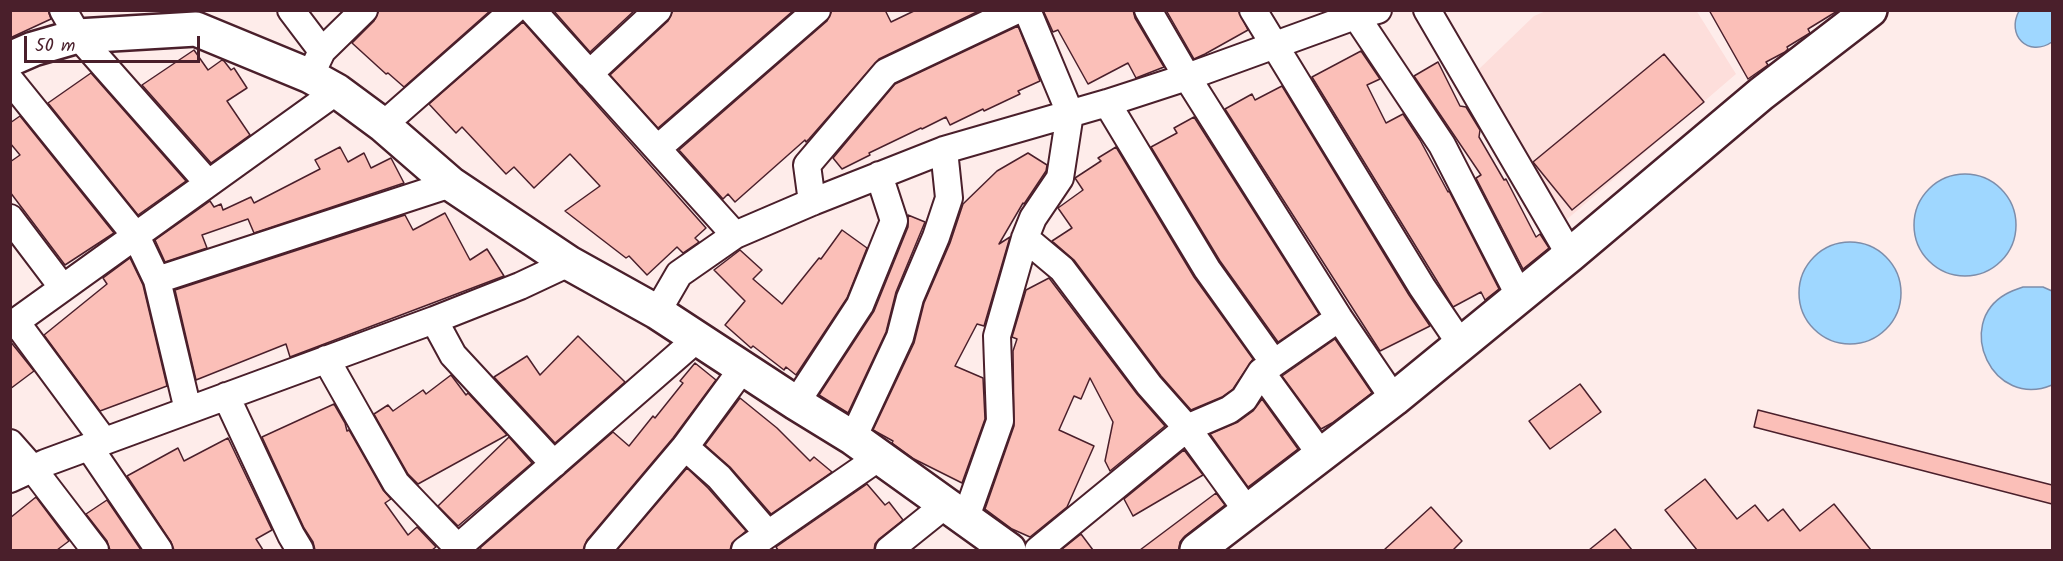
<!DOCTYPE html>
<style>
body{margin:0}
#map{position:relative;width:2063px;height:561px;overflow:hidden;background:#feecea;font-family:Kalam,sans-serif}
canvas{display:block}
.frame{position:absolute;inset:0;border:12px solid #4a1f2b;pointer-events:none}
.scale{position:absolute;left:24px;top:36px;width:176px;height:27px;box-sizing:border-box;border:3px solid #4a1f2b;border-top:0;padding-left:8px;font-size:18px;line-height:21px;white-space:nowrap;color:#4a1f2b;-webkit-text-stroke:4px #fff;paint-order:stroke}
</style>
<div id="map">
<canvas width="2063" height="561"></canvas>
<div class="frame"></div>
<div class="scale">50 m</div>
</div>
<script>
const ctx = document.querySelector('canvas').getContext('2d');
ctx.lineJoin = 'round';
function paint(path, color) {
  ctx.fillStyle = color;
  ctx.fill(path, 'evenodd');
}
function stroke(path, color, width, dash) {
  ctx.strokeStyle = color;
  ctx.lineWidth = width;
  ctx.lineCap = dash ? 'butt' : 'round';
  ctx.setLineDash(dash || []);
  ctx.stroke(path);
}
const built = new Path2D(`
 M1696,10L1736,74L1565,221L1478,70L1534,16L1546,11Z`);
const water = new Path2D(`
 M2019,11H2052V42C2028,58 2006,35 2019,11Z
 M1914 225a51 51 0 1 1 102 0a51 51 0 1 1-102 0Z
 M1799 293a51 51 0 1 1 102 0a51 51 0 1 1-102 0Z
 M2023,287H2043L2052,291V385C1993,410 1953,324 2006,294C2011,291 2017,289 2023,287Z`);
const building = new Path2D(`
 M10,10H48L51,19L10,38Z
 M379,10H491L404,87L388,73L386,74L352,43L374,21Z
 M553,10H635L590,52Z
 M673,10H794L658,128L610,75L668,21Z
 M832,10H885L891,22L916,10H981L879,59L809,139L806,142L805,140L735,202L728,194L723,199L679,150L827,21Z
 M1043,10H1133L1135,18L1164,67L1136,78L1128,63L1088,84L1058,30L1053,32Z
 M1166,10H1238L1248,30L1205,54L1194,59Z
 M1709,10H1839L1808,29L1810,33L1787,47L1788,49L1785,52L1766,62L1768,65L1748,79Z
 M523,22L706,228L695,238L699,242L683,253L677,247L647,275L629,256L626,258L565,211L600,186L570,154L534,188L514,167L506,174L462,127L456,133L429,104Z
 M1018,26L1040,81L1018,91L1020,94L984,111L983,109L950,125L946,117L922,129L921,128L869,153L870,155L842,169L833,158L895,84Z
 M194,50L208,70L222,60L224,61L231,70L234,68L247,88L227,101L250,135L211,163L142,85Z
 M1361,51L1380,79L1367,85L1386,123L1403,114L1420,140L1448,192L1449,191L1499,289L1485,300L1481,292L1453,307L1312,77Z
 M1664,54L1704,102L1572,210L1533,162Z
 M1438,62L1460,106L1466,107L1480,130L1479,137L1504,180L1506,179L1536,237L1540,234L1549,248L1523,269L1476,178L1481,175L1414,76Z
 M91,73L186,181L138,215L48,103Z
 M1282,86L1409,295L1430,326L1380,351L1225,109L1252,94L1255,100Z
 M20,116L114,233L65,265L10,192V162L20,155L10,143V123Z
 M1194,117L1319,314L1278,342L1220,261L1151,147L1177,133L1174,128Z
 M340,147L348,162L364,153L371,168L391,158L404,183L254,233L248,219L202,235L207,248L165,262L155,240L210,201L214,207L221,204L223,210L251,197L254,203L320,169L315,160Z
 M1116,147L1194,277L1253,359L1233,389L1222,397L1191,410L1161,376L1074,260L1052,241L1072,228L1058,208L1083,190L1075,178L1101,161L1098,158Z
 M1028,153L1047,165L1046,171L1024,204L1023,203L999,244L1010,237L984,326L977,324L955,366L983,378L985,419L962,483L914,459L892,443L893,441L873,430L914,343L924,303L950,243L963,204L997,171Z
 M445,213L470,260L487,249L504,276L290,357L286,344L196,380L175,290L405,215L413,230Z
 M908,215L925,222L896,292L886,332L848,413L819,395L874,311L908,227Z
 M842,230L867,248L847,298L796,375L786,367L784,370L753,346L751,348L725,325L745,301L714,270L740,250L762,270L753,279L782,304L819,258L821,259Z
 M130,258L143,285L167,386L100,411L44,335L107,284L103,278Z
 M1049,278L1137,394L1165,426L1110,471L1105,461L1113,422L1090,378L1081,399L1074,396L1059,430L1094,446L1067,507L1030,537L1012,529L985,509L1014,426L1013,351L1017,339L1012,337L1026,290Z
 M578,336L625,382L555,443L494,377L527,356L540,375Z
 M1335,339L1372,393L1332,423L1321,429L1282,376Z
 M10,341L34,371L10,389Z
 M695,363L716,380L673,438L587,540L583,550H482L480,548L613,432L629,446L653,416L655,418L683,383L680,381Z
 M451,375L466,395L468,393L507,435L418,484L408,474L374,414L388,405L393,411L423,390L426,394Z
 M1580,384L1601,412L1550,449L1529,421Z
 M740,398L777,428L810,461L814,457L832,472L771,514L730,467L705,445Z
 M1262,399L1298,449L1248,487L1210,434L1238,422L1253,411Z
 M334,404L345,423L347,431L349,430L383,490L391,499L385,503L408,535L417,527L436,547L432,550H315L313,542L304,528L262,437Z
 M1758,410L2052,485V504L1754,427Z
 M509,437L532,463L458,526L438,506Z
 M228,438L272,530L256,539L263,550H174L171,542L127,476L178,448L184,461Z
 M1184,450L1203,475L1133,516L1124,499Z
 M687,468L708,488L746,531L732,543L730,550H617Z
 M1705,479L1737,519L1755,505L1768,521L1783,509L1800,531L1834,504L1871,550H1697L1665,510Z
 M867,484L885,505L889,502L903,520L879,539L875,544L874,550H778L776,547Z
 M1216,493L1225,505L1185,536L1180,542L1179,550H1140Z
 M36,497L69,541L57,550H10V518Z
 M107,500L141,550H110L107,541L86,514Z
 M1431,507L1462,541L1453,550H1384Z
 M1615,529L1632,550H1589Z
 M1081,534L1093,550H1061Z`);
const street = new Path2D(`
 M63,10L78,36L208,183
 M291,10L322,51
 M532,10L735,235
 M1148,10L1187,77L1339,318L1394,399
 M1253,10L1422,287L1460,343
 M1352,10L1442,145L1519,295
 M1427,10L1570,255
 M589,74L658,10
 M310,76L322,51L364,10
 M10,80L136,236L157,280L188,410
 M1107,103L1207,269L1274,363
 M383,125L514,10
 M658,148L817,10
 M812,202L807,165L886,72L1017,10
 M10,218L63,288
 M1025,238L1062,269L1149,385L1187,428L1248,512
 M157,280L451,184
 M657,312L679,274L735,235L812,202L944,150L1107,103L1187,77L1355,16L1378,10
 M434,320L453,355L554,464
 M16,322L104,441
 M10,326L337,91
 M326,359L396,483L460,550
 M1261,372L1322,456
 M226,396L291,535L300,550
 M796,403L860,305L894,221L879,175
 M853,438L900,337L910,298L936,237L949,198L944,150
 M10,443L33,469L95,550
 M89,447L159,550
 M685,447L719,477L768,534
 M10,479L45,463L434,320L520,286L569,263
 M965,520L1000,421L997,336L1025,238L1033,218L1060,178L1070,113L1027,10
 M455,550L698,338
 M598,550L685,447L743,368
 M745,550L878,458
 M889,550L945,505
 M1038,550L1187,428L1229,410L1244,399L1261,372L1339,318`);
const secondary = new Path2D(`
 M10,59L33,49L78,36L196,29L310,76L337,91L383,125L451,184L569,263L657,312L796,403L853,438L1009,550
 M1197,550L1394,399L1570,255L1761,94L1870,10`);
paint(built, '#fddedb');
paint(water, '#9fd7ff');
stroke(water, '#7d8daa', 1.5);
paint(building, '#fbbfb8');
stroke(building, '#4a1f2b', 1.5);
stroke(street, '#4a1f2b', 30);
stroke(secondary, '#4a1f2b', 38);
stroke(street, '#fff', 26);
stroke(secondary, '#fff', 33);
</script>
